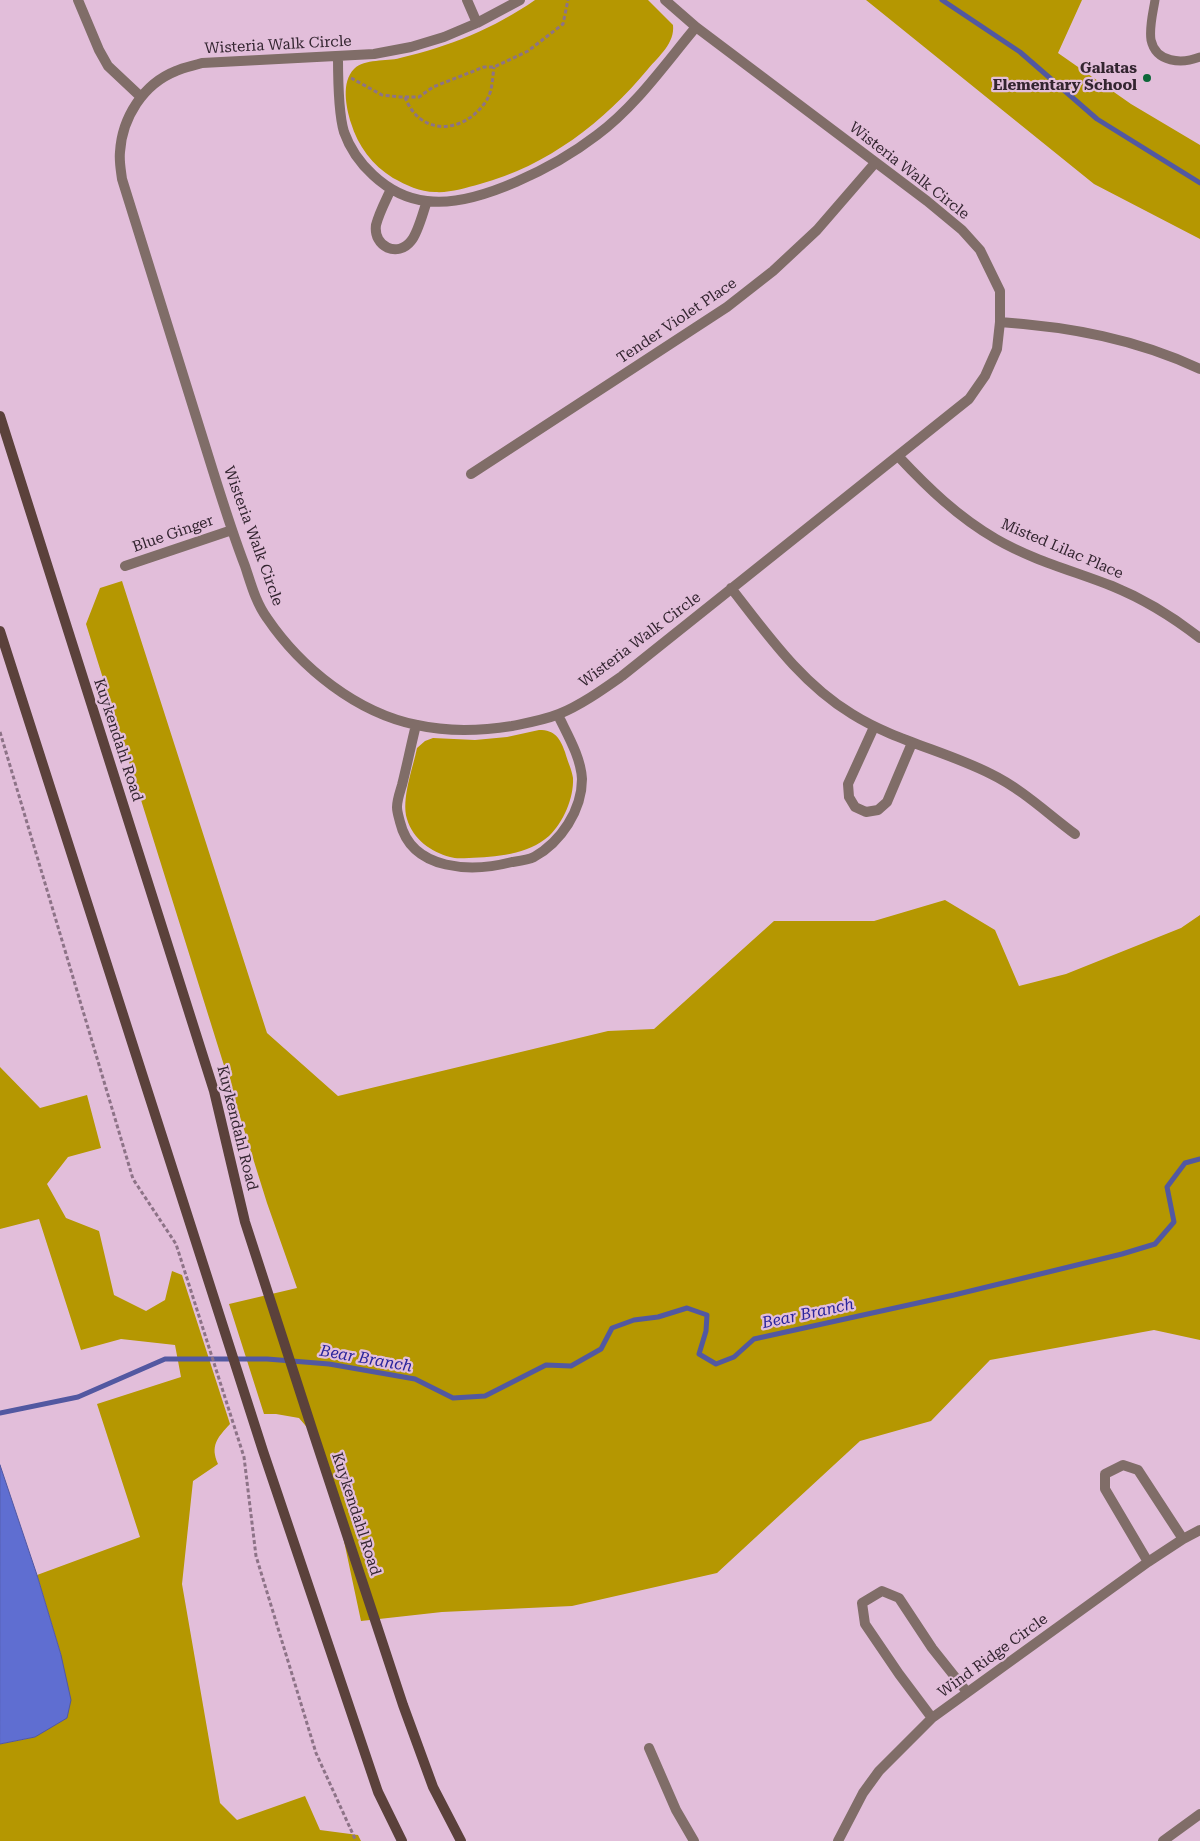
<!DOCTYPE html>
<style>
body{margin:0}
canvas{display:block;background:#e2beda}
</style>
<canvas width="1200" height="1841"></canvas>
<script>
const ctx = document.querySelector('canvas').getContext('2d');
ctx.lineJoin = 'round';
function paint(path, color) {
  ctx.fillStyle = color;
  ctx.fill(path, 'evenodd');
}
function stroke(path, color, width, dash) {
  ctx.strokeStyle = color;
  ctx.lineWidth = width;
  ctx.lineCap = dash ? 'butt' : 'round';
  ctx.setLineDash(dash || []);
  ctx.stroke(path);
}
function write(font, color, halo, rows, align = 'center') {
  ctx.font = font + ' "Roboto Serif",serif';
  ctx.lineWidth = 4.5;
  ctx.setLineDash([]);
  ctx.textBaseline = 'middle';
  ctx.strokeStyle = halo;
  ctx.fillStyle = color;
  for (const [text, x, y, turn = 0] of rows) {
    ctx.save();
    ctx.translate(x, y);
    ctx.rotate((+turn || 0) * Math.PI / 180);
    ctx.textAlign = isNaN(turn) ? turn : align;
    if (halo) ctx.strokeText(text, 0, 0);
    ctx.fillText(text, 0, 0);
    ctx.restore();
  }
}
const green = new Path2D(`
 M535,0H648L673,25C675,43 659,56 648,69C604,122 547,166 480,184C465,188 450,193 435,192C420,192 406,185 393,178C372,165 358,146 351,123C346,107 341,82 354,69C365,58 386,62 400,58C448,47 495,28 535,0Z
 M866,0H1082L1058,53L1131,104L1200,145V239L1094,184Z
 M122,581L267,1033L338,1096L608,1031L654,1029L774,921H874L945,900L995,930L1019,986L1066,974L1181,928L1200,915V1340L1154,1330L990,1360L931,1421L860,1441L717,1573L572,1606L442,1612L361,1621L328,1466L311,1432L299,1418L276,1414H264L229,1304L297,1288L267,1203L86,624L100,588Z
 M539,730C555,730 560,738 565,752C567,760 572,770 573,778C574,798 563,823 549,836C528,855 495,857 469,858C463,858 456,859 450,857C431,852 413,839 407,819C401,799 413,768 417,748L425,741L433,738L475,740L507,737Z
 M0,1067L40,1108L87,1095L101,1148L68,1157L47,1184L66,1218L99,1231L114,1295L146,1311L165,1300L172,1271L182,1275L230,1424C217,1438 210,1446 218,1464L193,1481L182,1584L220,1803L237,1820L305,1796L320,1830L358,1835L361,1841H0V1744L35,1737L61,1655L37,1575L140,1537L97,1404L181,1377L175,1345L121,1339L81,1350L39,1219L0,1229Z`);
const water = new Path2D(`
 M0,1465L37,1575L61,1655L71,1700L67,1718L35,1737L0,1744Z`);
const stream = new Path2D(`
 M942,0L1020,52L1097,119L1200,183
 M0,1413L78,1397L165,1359H267L329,1364L415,1379L453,1398L485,1396L546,1365L571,1366L601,1349L612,1328L634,1320L658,1317L687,1308L707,1315L706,1331L699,1354L716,1364L734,1357L754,1339L954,1295L1122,1254L1155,1244L1174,1222L1167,1187L1185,1163L1200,1159`);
const path = new Path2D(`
 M351,78L382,95L400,97H419L433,87L484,67H494L528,51L563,24L568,0
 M405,97C419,135 461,135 484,104C493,93 492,80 494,67
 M0,732L133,1179L176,1244L244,1457L256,1556L316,1753L356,1841`);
const lane = new Path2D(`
 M1155,0C1153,13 1149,27 1151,40C1156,63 1182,64 1200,57`);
const street = new Path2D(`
 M78,0L99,50L108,66L141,97
 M467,0L477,23
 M520,0L477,23L444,37L411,47L374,54L202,63C193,66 184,67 176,71C143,84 122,118 120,152C119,161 121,171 122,179C152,277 183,374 213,471C223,503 233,535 245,566C251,584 256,603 267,618C301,668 357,713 417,725C448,732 480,731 512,726C527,723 544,720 559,714C581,705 602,690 622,676L969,399L985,376L997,349L1000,322V291L980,250L962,230L927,201L696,27L665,0
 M338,57C338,78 338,112 344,132C350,149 361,164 373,175C388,189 407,199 427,201C477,208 558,165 597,135C636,106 665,64 696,27
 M391,189C386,200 379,213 376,225C373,247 398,258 411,241C418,233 423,212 427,201
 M1000,322C1071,327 1136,339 1200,369
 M898,456C928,488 958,517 996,539C1032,560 1074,571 1112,586C1144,599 1173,617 1200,638
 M471,474L727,307L773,271L817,230L875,163
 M125,566L232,530
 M731,588C767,634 801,683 852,714C895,741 946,751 991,774C1022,789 1048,814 1075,834
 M416,725C411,745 407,765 402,785C400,792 397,800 397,807C397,812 399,818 400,822C412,872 473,872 512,862C519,861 528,860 534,857C561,842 582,810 582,779C581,757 567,734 558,715
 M874,727L848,784L849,797L855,807L866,812L878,810L887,802L912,743
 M1148,1562L1105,1489V1474L1123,1465L1138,1470L1183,1539
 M932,1718L899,1674L865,1624L862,1603L882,1591L899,1598L932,1648L967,1692
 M649,1748L676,1810L694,1841
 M838,1841L863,1793L879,1771L932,1718L1148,1562L1183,1539L1200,1530
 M1163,1841L1200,1814`);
const secondary = new Path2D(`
 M0,416L214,1091L245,1222L314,1435L403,1705L433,1787L461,1841
 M0,631L263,1451L378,1792L402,1841`);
const markers = [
 [1147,78,5,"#0d6739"]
];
const streetNames = [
 ["Wisteria Walk Circle",278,45,-3],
 ["Wisteria Walk Circle",909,171,38],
 ["Tender Violet Place",677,321,-34],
 ["Blue Ginger",173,534,-19],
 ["Wisteria Walk Circle",253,536,70],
 ["Misted Lilac Place",1062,549,23],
 ["Wisteria Walk Circle",640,640,-37],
 ["Kuykendahl Road",118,740,72],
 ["Kuykendahl Road",237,1128,76],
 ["Kuykendahl Road",356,1514,72],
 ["Wind Ridge Circle",993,1656,-36]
];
const poiNames = [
 ["Galatas",1137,69],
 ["Elementary School",1137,86]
];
const waterNames = [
 ["Bear Branch",808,1314,-12],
 ["Bear Branch",366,1359,10]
];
paint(green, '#b59701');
paint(water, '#5f6ed1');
stroke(water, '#5258a1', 1);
stroke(stream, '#5258a1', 5);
stroke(path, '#8d7387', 3, [4, 2.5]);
stroke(lane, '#806d68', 9);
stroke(street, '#806d68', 10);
stroke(secondary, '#5b413b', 10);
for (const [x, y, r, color] of markers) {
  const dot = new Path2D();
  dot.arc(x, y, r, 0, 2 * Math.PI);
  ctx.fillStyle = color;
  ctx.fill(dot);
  stroke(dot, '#e2beda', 2);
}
write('15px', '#332530', '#e2beda', streetNames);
write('bold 15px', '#332530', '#e2beda', poiNames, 'right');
write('italic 16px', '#2a259c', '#e2beda', waterNames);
</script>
